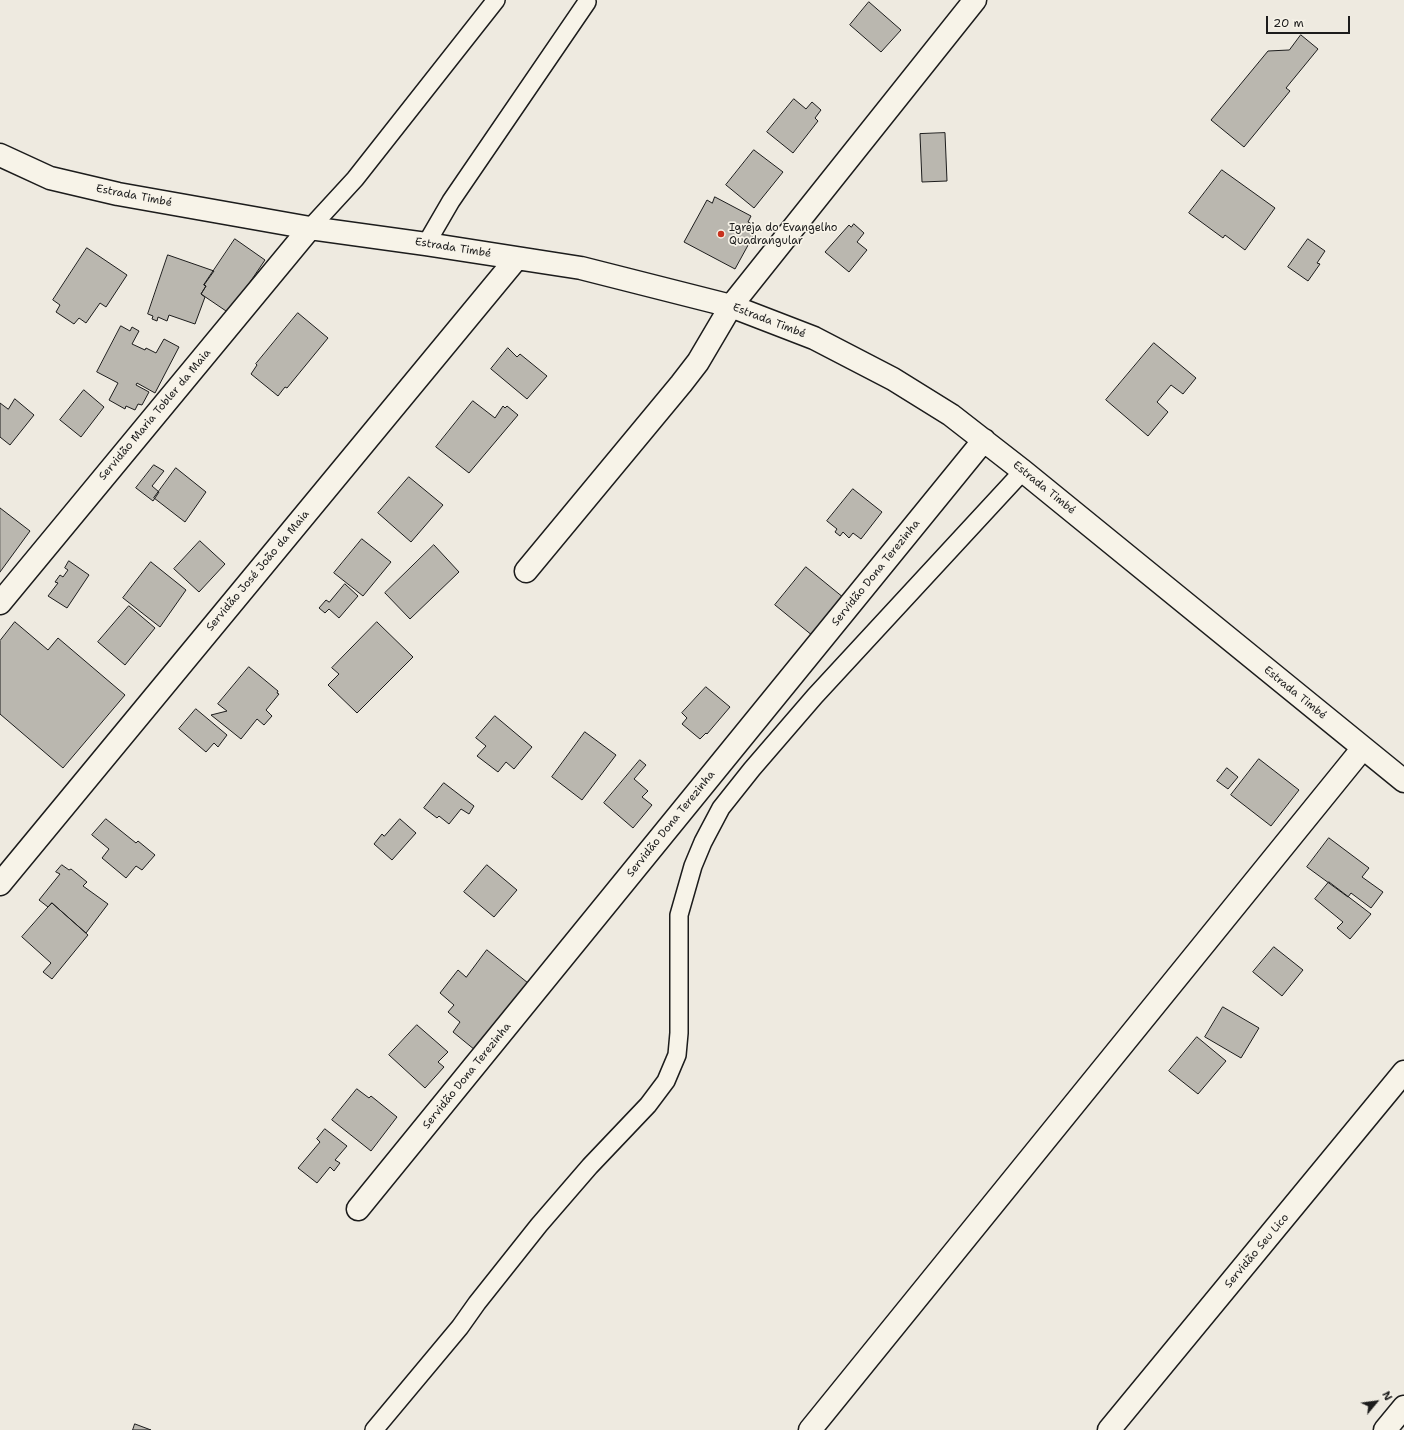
<!DOCTYPE html>
<meta charset="utf-8">
<style>
body{margin:0}
#map{position:relative;width:1404px;height:1430px;overflow:hidden;background:#eeeae0;font-family:"Shantell Sans",sans-serif}
canvas{display:block}
.north{position:absolute;left:1356px;top:1382px;width:40px;height:40px;-webkit-text-stroke:3px #f7f3e8;paint-order:stroke;rotate:61deg;font-size:11px;font-weight:700;line-height:16px;text-align:center;color:#1c1c1c}
.north::after{content:'';display:block;margin:auto;width:14px;height:18px;background:#1c1c1c;clip-path:polygon(50% 0,100% 100%,50% 72%,0 100%)}
.scale{position:absolute;left:1266px;top:16px;width:84px;height:18px;box-sizing:border-box;border:2px solid #1c1c1c;border-top:0;padding-left:5px;font-size:12px;line-height:14px;white-space:nowrap;color:#1c1c1c;-webkit-text-stroke:3px #f7f3e8;paint-order:stroke}
</style>
<div id="map">
<canvas width="1404" height="1430"></canvas>
<div class="north">N</div>
<div class="scale">20 m</div>
</div>
<script>
const ctx = document.querySelector('canvas').getContext('2d');
ctx.lineJoin = 'round';
function paint(path, color) {
  ctx.fillStyle = color;
  ctx.fill(path, 'evenodd');
}
function stroke(path, color, width, dash) {
  ctx.strokeStyle = color;
  ctx.lineWidth = width;
  ctx.lineCap = dash ? 'butt' : 'round';
  ctx.setLineDash(dash || []);
  ctx.stroke(path);
}
function write(font, color, halo, rows, align = 'center') {
  ctx.font = font + ' "Shantell Sans",sans-serif';
  ctx.lineWidth = 3.5;
  ctx.setLineDash([]);
  ctx.textBaseline = 'middle';
  ctx.strokeStyle = halo;
  ctx.fillStyle = color;
  for (const [text, x, y, turn = 0] of rows) {
    ctx.save();
    ctx.translate(x, y);
    ctx.rotate((+turn || 0) * Math.PI / 180);
    ctx.textAlign = isNaN(turn) ? turn : align;
    if (halo) ctx.strokeText(text, 0, 0);
    ctx.fillText(text, 0, 0);
    ctx.restore();
  }
}
const building = new Path2D(`
 M869,2L901,30L881,52L850,25Z
 M1301,35L1318,49L1286,88L1290,91L1244,147L1211,120L1268,51L1289,50Z
 M794,99L806,109L812,102L821,110L815,118L818,121L793,153L767,132Z
 M945,133L947,181L922,182L920,134Z
 M754,150L783,172L754,208L726,185Z
 M1222,170L1275,208L1245,250L1225,235L1223,238L1189,213Z
 M715,197L751,216L748,222L758,227L735,269L684,242L707,200L712,203Z
 M854,224L864,233L857,242L867,250L849,272L825,252L849,225L851,227Z
 M235,239L265,260L229,313L201,294L206,286L204,285Z
 M1308,239L1325,251L1317,263L1320,264L1308,281L1288,267Z
 M87,248L127,275L106,307L100,303L86,323L79,318L74,324L56,312L60,305L53,300Z
 M168,255L214,271L204,285L206,286L201,294L205,297L195,324L169,315L167,321L158,317L157,321L152,319L153,316L148,314Z
 M298,313L328,338L287,388L285,387L278,396L251,374L257,365L256,364Z
 M121,326L130,331L132,327L139,331L132,344L145,350L146,348L156,353L164,339L179,347L155,393L137,383L136,385L149,392L142,405L138,404L135,410L126,406L125,409L109,400L118,383L97,372Z
 M1154,343L1196,378L1183,394L1171,385L1157,402L1168,412L1148,436L1106,400Z
 M508,348L517,357L520,354L547,376L527,399L491,369Z
 M84,390L104,407L81,437L60,420Z
 M15,399L34,415L10,445L0,437V403L8,409Z
 M473,401L495,418L503,406L505,408L507,406L518,415L469,473L436,447Z
 M154,465L164,471L152,486L159,492L153,501L136,488Z
 M176,468L206,492L185,522L154,498Z
 M409,477L443,505L411,542L378,513Z
 M853,489L882,512L861,539L853,533L849,538L843,532L840,536L835,532L837,529L827,521Z
 M0,508L30,531L0,572Z
 M362,539L391,562L363,596L334,573Z
 M200,541L225,564L199,592L174,569Z
 M434,545L459,572L410,619L385,593Z
 M69,561L89,575L67,608L48,596L58,583L55,582L60,575L63,577L68,570L65,568Z
 M151,562L186,590L160,627L123,598Z
 M806,567L844,598L813,636L775,605Z
 M345,584L358,596L339,618L329,609L325,613L319,608L326,600L329,602Z
 M129,606L155,628L125,665L98,642Z
 M15,622L48,650L58,638L125,695L63,768L0,714V641Z
 M377,622L413,657L357,713L328,685L339,674L332,668Z
 M249,667L278,691L277,693L279,694L266,710L272,716L264,725L257,719L241,739L211,715L227,711L218,704Z
 M706,687L730,707L707,734L706,733L700,739L682,724L687,718L682,713Z
 M196,709L227,735L218,747L214,743L206,752L179,729Z
 M495,716L532,747L514,769L506,762L498,772L477,756L486,746L476,738Z
 M585,732L616,755L582,800L552,777Z
 M1259,759L1299,790L1271,826L1231,795Z
 M640,760L646,765L634,779L648,791L642,797L652,805L633,828L604,803Z
 M1227,768L1238,777L1228,789L1217,781Z
 M444,783L474,806L469,814L461,809L449,824L439,816L437,818L424,808Z
 M106,819L136,843L138,841L155,855L142,870L136,866L126,878L102,858L109,849L92,835Z
 M400,819L416,833L392,860L374,844L382,834L384,836Z
 M1329,838L1369,868L1362,877L1383,892L1371,908L1351,893L1348,897L1307,867Z
 M62,865L69,870L71,869L87,882L83,886L108,904L86,933L52,903L48,907L39,900L60,874L56,872Z
 M487,865L517,890L494,917L464,892Z
 M1329,882L1371,914L1350,939L1337,928L1343,922L1315,899Z
 M52,903L88,935L52,979L43,972L51,963L22,937Z
 M1274,947L1303,970L1282,996L1253,972Z
 M487,950L533,987L475,1050L453,1032L460,1022L448,1012L454,1005L440,993L458,970L466,977Z
 M1223,1007L1259,1028L1241,1058L1205,1037Z
 M417,1025L448,1052L438,1062L444,1067L425,1088L389,1055Z
 M1197,1037L1226,1061L1198,1094L1169,1071Z
 M357,1089L369,1098L371,1096L397,1117L371,1151L332,1120Z
 M325,1129L347,1146L335,1160L340,1163L334,1171L330,1167L317,1183L298,1168L320,1142L317,1139Z
 M135,1424L151,1430H133Z`);
const lane = new Path2D(`
 M310,228L355,179L496,0
 M426,244L451,201L587,2
 M374,1430L460,1327L477,1303L539,1225L590,1166L648,1105L666,1081L677,1055L679,1033V915L693,866L703,842L721,808L752,769L815,696L1023,471`);
const street = new Path2D(`
 M0,155L50,178L118,194L310,228L426,244L581,268L731,306L814,338L893,379L951,415L1023,471L1404,781
 M526,571L681,384L698,362L731,306L975,0
 M0,603L310,228
 M0,884L517,258
 M358,1209L984,440
 M810,1430L1363,748
 M1109,1430L1404,1072
 M1385,1430L1404,1407`);
const markers = [
 [721,234,4,"#c8321e"]
];
const streetNames = [
 ["Estrada Timbé",134,196,11],
 ["Estrada Timbé",453,248,9],
 ["Estrada Timbé",769,321,21],
 ["Servidão Maria Tobler da Maia",155,415,-50],
 ["Estrada Timbé",1044,488,39],
 ["Servidão José João da Maia",258,571,-50],
 ["Servidão Dona Terezinha",876,573,-51],
 ["Estrada Timbé",1295,693,39],
 ["Servidão Dona Terezinha",671,824,-51],
 ["Servidão Dona Terezinha",467,1076,-51],
 ["Servidão Seu Lico",1257,1251,-50]
];
const poiNames = [
 ["Igreja do Evangelho",729,228],
 ["Quadrangular",729,241]
];
paint(building, '#bab7af');
stroke(building, '#1c1c1c', 1);
stroke(lane, '#1c1c1c', 20);
stroke(street, '#1c1c1c', 25);
stroke(lane, '#f7f3e8', 17);
stroke(street, '#f7f3e8', 22);
for (const [x, y, r, color] of markers) {
  const dot = new Path2D();
  dot.arc(x, y, r, 0, 2 * Math.PI);
  ctx.fillStyle = color;
  ctx.fill(dot);
  stroke(dot, '#f7f3e8', 1.5);
}
write('11px', '#1c1c1c', '#f7f3e8', streetNames);
write('11px', '#1c1c1c', '#f7f3e8', poiNames, 'left');
</script>
